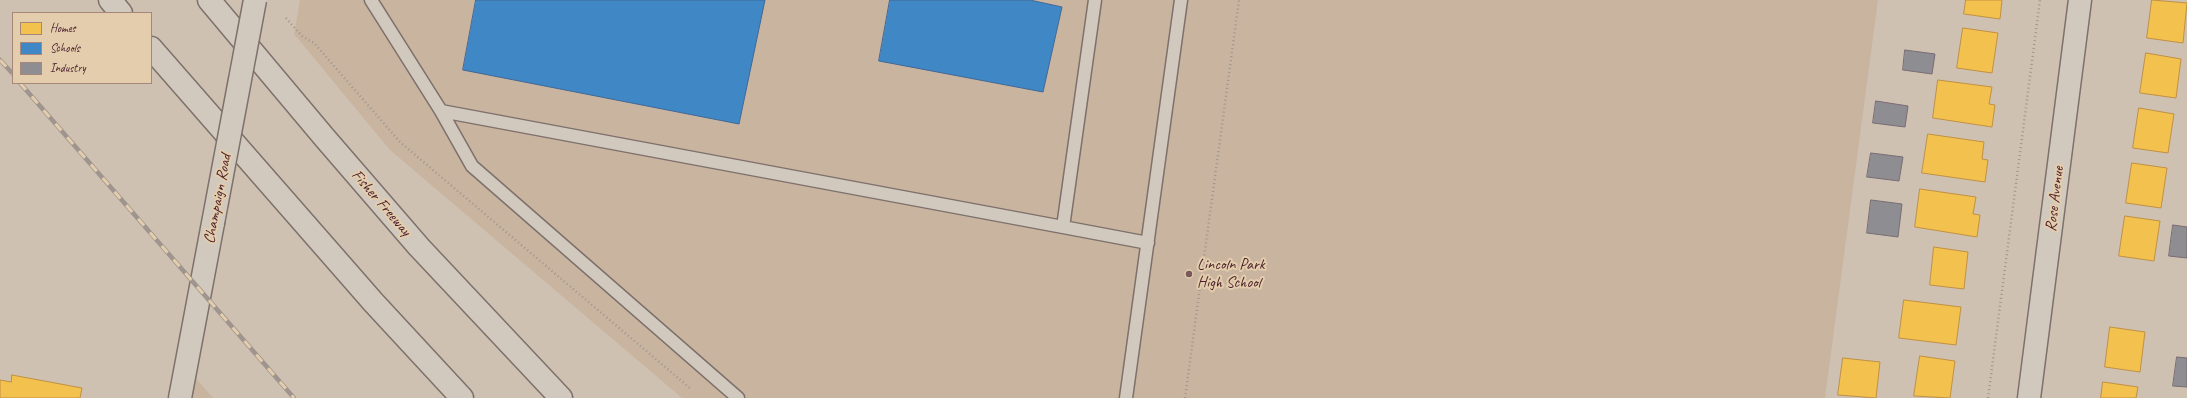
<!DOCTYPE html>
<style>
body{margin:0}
#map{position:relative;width:2187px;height:398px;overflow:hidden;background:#cec1b1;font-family:Caveat,sans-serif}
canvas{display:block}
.legend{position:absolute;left:12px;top:12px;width:140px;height:72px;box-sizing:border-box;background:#e3cdad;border:1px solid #a68779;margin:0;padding:5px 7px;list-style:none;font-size:12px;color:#4a1f2b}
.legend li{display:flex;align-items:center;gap:8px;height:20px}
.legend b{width:20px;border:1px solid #a68779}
</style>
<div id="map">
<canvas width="2187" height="398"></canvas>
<ul class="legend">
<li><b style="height:11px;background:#f2c14e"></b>Homes</li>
<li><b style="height:11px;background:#3f88c5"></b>Schools</li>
<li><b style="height:11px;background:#8d8d92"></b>Industry</li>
</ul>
</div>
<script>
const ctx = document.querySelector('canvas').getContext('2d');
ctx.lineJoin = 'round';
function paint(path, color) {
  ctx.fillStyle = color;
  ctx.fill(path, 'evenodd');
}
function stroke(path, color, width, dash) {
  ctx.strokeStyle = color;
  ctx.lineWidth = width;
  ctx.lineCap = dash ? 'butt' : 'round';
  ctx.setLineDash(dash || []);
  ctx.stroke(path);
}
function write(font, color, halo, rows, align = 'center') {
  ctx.font = font + ' Caveat,sans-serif';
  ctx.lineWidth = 4;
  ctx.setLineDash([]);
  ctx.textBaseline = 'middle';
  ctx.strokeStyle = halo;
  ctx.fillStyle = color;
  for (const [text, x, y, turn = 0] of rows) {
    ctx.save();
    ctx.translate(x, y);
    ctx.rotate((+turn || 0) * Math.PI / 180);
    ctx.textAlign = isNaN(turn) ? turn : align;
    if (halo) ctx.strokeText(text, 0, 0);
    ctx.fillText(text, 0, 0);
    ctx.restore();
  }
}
const built = new Path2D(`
 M300,0H1878L1825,398H682L390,150L294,34Z
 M186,367L213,398H180Z`);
const homes = new Path2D(`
 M1966,0H2002L2000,19L1964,14Z
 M2152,0L2187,3L2183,43L2147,38Z
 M1963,28L1998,33L1992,73L1957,68Z
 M2146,53L2181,59L2176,98L2140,93Z
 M1938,80L1992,87L1989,104L1995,105L1992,127L1933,118Z
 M2139,108L2174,114L2168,153L2133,148Z
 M1928,134L1984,142L1982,159L1988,160L1985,182L1922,173Z
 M2132,163L2167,168L2161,208L2126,203Z
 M1920,189L1976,197L1973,214L1980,215L1977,237L1915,227Z
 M2125,216L2160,221L2154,261L2119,256Z
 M1934,247L1968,252L1964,289L1930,285Z
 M1904,300L1961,307L1956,345L1899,338Z
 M2110,327L2145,332L2140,372L2105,367Z
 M1920,356L1955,361L1950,398L1914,396Z
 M1843,358L1880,362L1876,398L1838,395Z
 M12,375L82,388L80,398H0V380L11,382Z
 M2103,382L2138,387L2136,398H2101Z`);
const schools = new Path2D(`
 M476,0H765L739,124L463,70Z
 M890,0H1030L1062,7L1043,92L879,61Z`);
const industry = new Path2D(`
 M1905,50L1935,54L1932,74L1903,70Z
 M1876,101L1908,106L1905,127L1873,123Z
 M1871,153L1903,157L1899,181L1867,177Z
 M1871,200L1902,204L1898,237L1867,233Z
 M2173,225L2187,227V258L2169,256Z
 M2177,357L2187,358V387L2173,386Z`);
const path = new Path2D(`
 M286,18L302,36L314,43L400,142L691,389
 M1185,398L1239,0
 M1988,398L2040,0`);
const service = new Path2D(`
 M371,0L441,111L472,166L738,398
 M441,111L1063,227L1095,0
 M1063,227L1148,243
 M1126,398L1181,0`);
const minor = new Path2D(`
 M2029,398L2080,0`);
const tertiary = new Path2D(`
 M180,398L213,223`);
const motorway = new Path2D(`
 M110,0L121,13
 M209,0L324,137L419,247L561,398
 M151,48L374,303L462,398`);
const rail = new Path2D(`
 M0,60L13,74
 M20,83L294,398`);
const tertiaryBridge = new Path2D(`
 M213,223L255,0`);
const markers = [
 [1189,274,4,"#78585a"]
];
const streetNames = [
 ["Champaign Road",218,199,-79],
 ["Rose Avenue",2055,199,-83],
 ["Fisher Freeway",381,203,49]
];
const poiNames = [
 ["Lincoln Park",1197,265],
 ["High School",1197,283]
];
paint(built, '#c9b4a0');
paint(homes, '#f2c14e');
stroke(homes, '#c09044', 1);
paint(schools, '#3f88c5');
stroke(schools, '#426897', 1);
paint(industry, '#8d8d92');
stroke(industry, '#796c73', 1);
stroke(service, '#7e706b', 15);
stroke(minor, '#7e706b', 25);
stroke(tertiary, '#7e706b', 25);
stroke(motorway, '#7e706b', 25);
stroke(path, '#9f958e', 2.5, [1, 3]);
stroke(service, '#d1c9bd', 12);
stroke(minor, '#d1c9bd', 22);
stroke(tertiary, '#d1c9bd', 22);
stroke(motorway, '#d1c9bd', 22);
stroke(rail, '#9f958e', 4.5);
stroke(rail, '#e3cdad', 3, [9]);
stroke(tertiaryBridge, '#7e706b', 25, []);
stroke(tertiaryBridge, '#d1c9bd', 22);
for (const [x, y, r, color] of markers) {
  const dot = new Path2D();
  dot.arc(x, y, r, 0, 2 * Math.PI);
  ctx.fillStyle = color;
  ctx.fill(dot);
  stroke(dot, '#e3cdad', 1.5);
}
write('16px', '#4a1f2b', '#e3cdad', streetNames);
write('16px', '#4a1f2b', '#e3cdad', poiNames, 'left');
</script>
